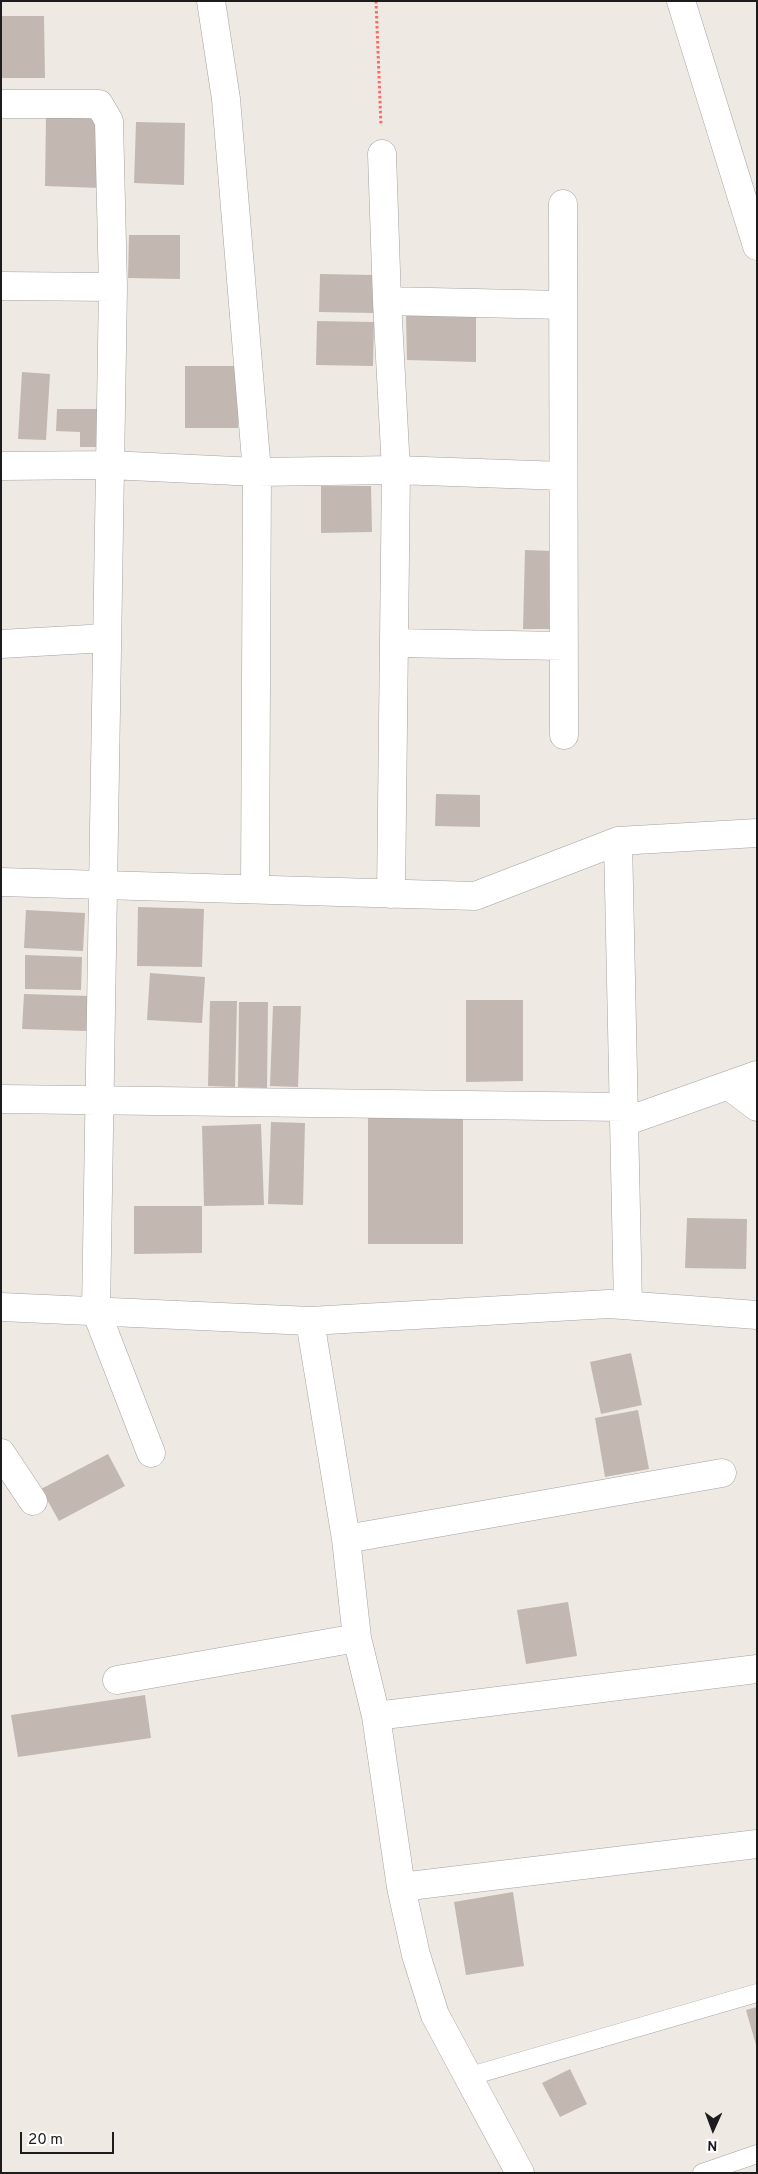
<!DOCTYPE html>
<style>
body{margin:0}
#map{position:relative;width:758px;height:2174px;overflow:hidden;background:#eee9e2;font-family:Overpass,sans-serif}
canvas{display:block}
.frame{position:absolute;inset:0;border:2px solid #1c1c1c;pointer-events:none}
.north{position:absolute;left:688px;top:2104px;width:50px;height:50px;-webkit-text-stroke:4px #fff;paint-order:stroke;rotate:182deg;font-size:14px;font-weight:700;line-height:20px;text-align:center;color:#1c1c1c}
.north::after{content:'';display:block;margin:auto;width:18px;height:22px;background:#1c1c1c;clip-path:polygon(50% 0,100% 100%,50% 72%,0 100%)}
.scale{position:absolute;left:20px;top:2132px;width:94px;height:22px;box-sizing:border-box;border:2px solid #1c1c1c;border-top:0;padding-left:6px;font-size:15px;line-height:18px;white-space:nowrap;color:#1c1c1c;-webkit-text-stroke:4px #fff;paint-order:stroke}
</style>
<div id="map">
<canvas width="758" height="2174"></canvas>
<div class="frame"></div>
<div class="north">N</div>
<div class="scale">20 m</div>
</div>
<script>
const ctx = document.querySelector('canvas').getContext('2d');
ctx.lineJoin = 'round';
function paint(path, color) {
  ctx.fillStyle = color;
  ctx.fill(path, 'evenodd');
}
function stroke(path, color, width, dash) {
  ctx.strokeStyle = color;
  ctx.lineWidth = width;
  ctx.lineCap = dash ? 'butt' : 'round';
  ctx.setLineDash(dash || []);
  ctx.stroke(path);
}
const building = new Path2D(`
 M1,16H44L45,78H1Z
 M46,117L103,119L101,188L45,186Z
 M136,122L185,123L184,185L134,183Z
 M129,235H180V279L128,278Z
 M320,274L374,275L373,313L319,312Z
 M406,315H476V362L407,360Z
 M317,321L374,322L373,366L316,365Z
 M185,366H238V428H185Z
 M22,372L50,374L46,440L18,439Z
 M57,409H98L97,447H80V432L56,431Z
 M321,486H371L372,532L321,533Z
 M525,550L553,551L552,629H523Z
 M436,794L480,795V827L435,826Z
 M138,907L204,909L202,967L137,966Z
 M26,910L85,913L83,951L24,948Z
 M25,955L82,957L81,990L25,989Z
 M150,973L205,977L202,1023L147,1020Z
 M24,994L88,996L87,1031L22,1029Z
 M466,1000H523V1081L466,1082Z
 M210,1001H237L235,1087L208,1086Z
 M239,1002H268L267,1088L238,1087Z
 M273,1006H301L298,1087L270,1086Z
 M368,1116H463V1244H368Z
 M271,1122L305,1123L303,1205L268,1204Z
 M261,1124L264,1205L204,1206L202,1126Z
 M134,1206H202V1253L134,1254Z
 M687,1218L747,1219L746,1269L685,1268Z
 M631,1353L642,1405L601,1414L590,1362Z
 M638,1410L649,1469L605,1477L595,1418Z
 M108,1454L125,1486L59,1521L41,1489Z
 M568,1602L577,1656L526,1664L517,1610Z
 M145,1695L151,1738L18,1757L11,1715Z
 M513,1892L524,1966L466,1975L454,1902Z
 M757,2007V2045H756L746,2010Z
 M570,2069L587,2104L560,2117L542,2083Z`);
const path = new Path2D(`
 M376,1L381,126`);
const lane = new Path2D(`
 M467,2077L757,1993
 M702,2173L757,2154`);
const street = new Path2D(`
 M211,1L226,99L257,472L255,889
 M681,1L757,246
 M1,104H99L109,121L113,287L96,1311L151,1453
 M382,154L387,301L396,470L391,894
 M563,204L564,735
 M1,286L113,287
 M387,301L563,305
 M1,466L109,465L257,472L396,470L563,476
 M394,643L564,646
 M1,644L107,638
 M618,841L628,1305
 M1,882L475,896L618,841L757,833
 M729,1086L757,1107
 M1,1099L623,1107
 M624,1122L757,1075
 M1,1307L310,1321L609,1304L757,1315
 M310,1321L346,1539L357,1638L376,1716L401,1887L416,1955L435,2015L520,2173
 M1,1453L33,1501
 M346,1539L722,1473
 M117,1680L357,1638
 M376,1716L757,1669
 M401,1887L757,1844`);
paint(building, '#c2b8b1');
stroke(lane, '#a3a3a3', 19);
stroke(street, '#a3a3a3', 29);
stroke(path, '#f96b68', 3, [2.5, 2.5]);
stroke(lane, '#fff', 18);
stroke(street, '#fff', 28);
</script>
